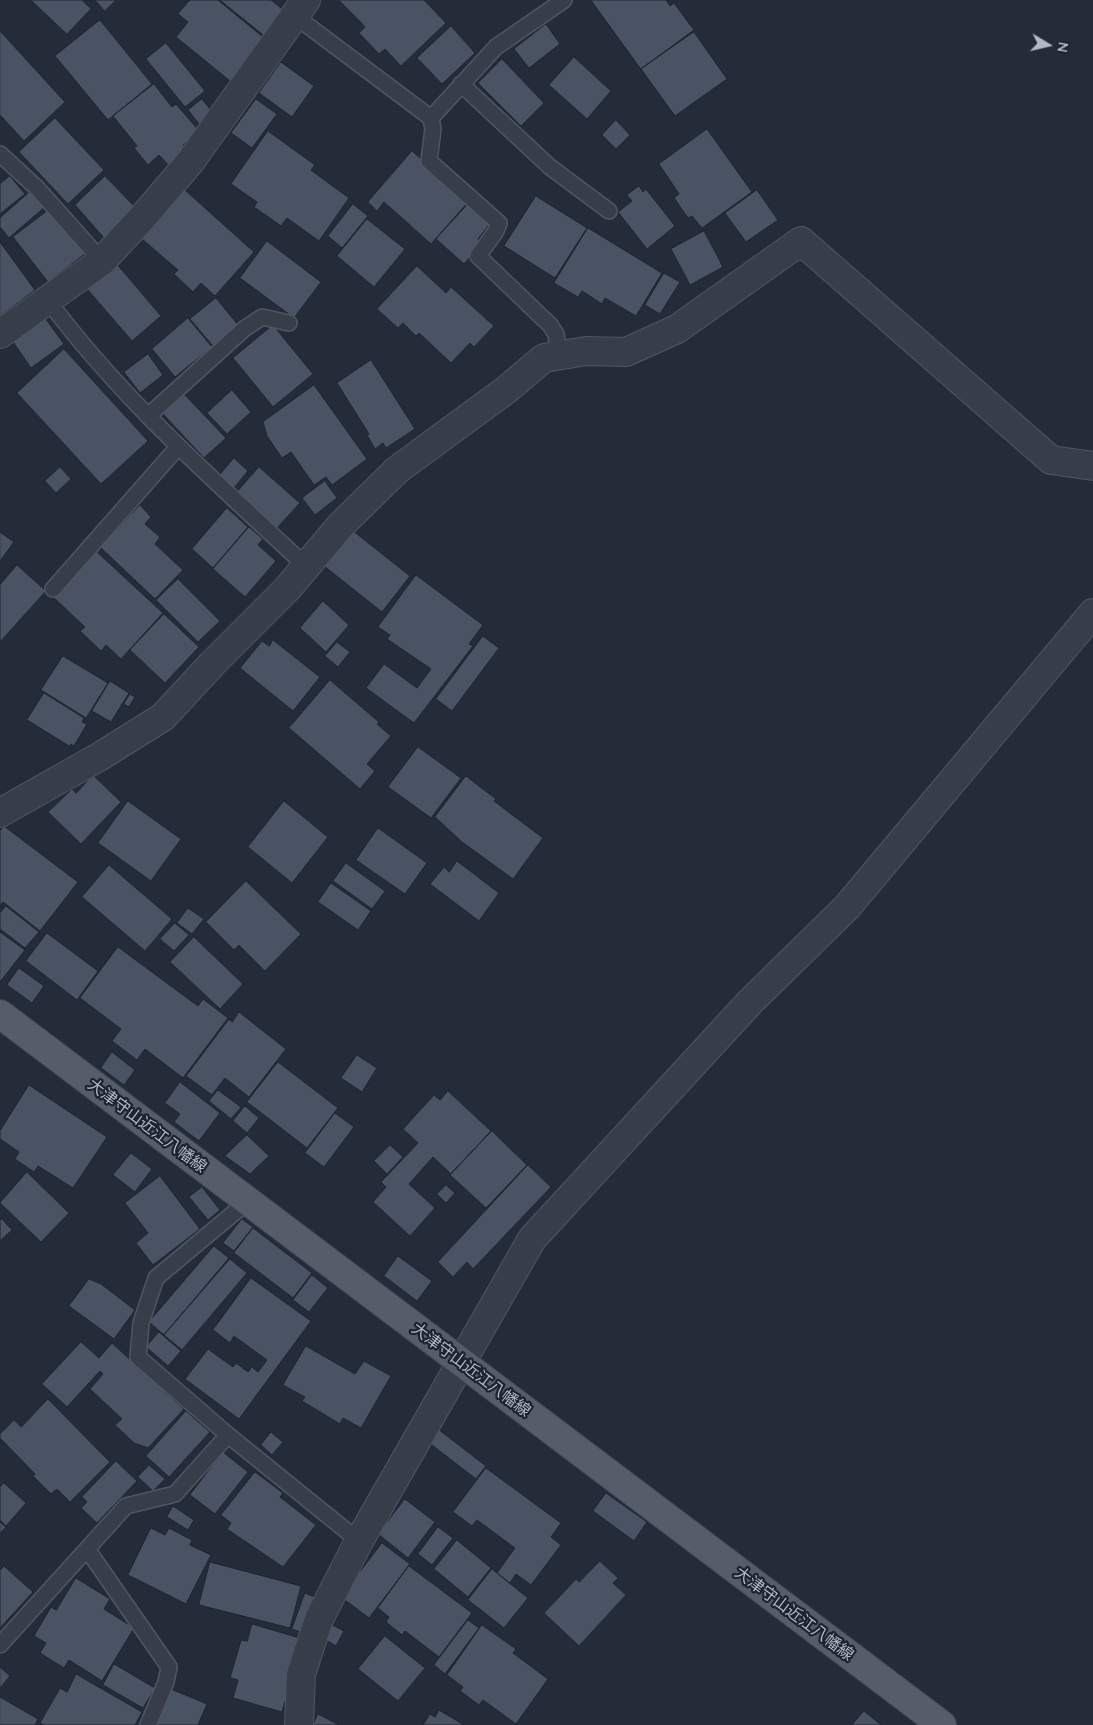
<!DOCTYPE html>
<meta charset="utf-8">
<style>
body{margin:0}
#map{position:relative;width:1093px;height:1725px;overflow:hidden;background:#242b39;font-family:Quicksand,sans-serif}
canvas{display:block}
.north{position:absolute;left:1023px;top:20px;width:50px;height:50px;-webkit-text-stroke:4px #1d232f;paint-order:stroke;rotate:99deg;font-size:14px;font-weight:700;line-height:20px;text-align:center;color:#b3b9c6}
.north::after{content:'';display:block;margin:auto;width:18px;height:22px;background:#b3b9c6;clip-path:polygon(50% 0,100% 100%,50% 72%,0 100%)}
</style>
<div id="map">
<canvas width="1093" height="1725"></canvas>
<div class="north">N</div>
</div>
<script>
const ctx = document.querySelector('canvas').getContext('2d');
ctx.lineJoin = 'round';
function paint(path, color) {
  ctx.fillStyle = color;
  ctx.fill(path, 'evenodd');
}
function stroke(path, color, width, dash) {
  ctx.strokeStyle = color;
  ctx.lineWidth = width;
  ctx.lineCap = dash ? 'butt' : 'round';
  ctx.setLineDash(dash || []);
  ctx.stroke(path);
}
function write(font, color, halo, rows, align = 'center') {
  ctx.font = font + ' Quicksand,"Noto Sans JP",sans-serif';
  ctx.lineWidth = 4.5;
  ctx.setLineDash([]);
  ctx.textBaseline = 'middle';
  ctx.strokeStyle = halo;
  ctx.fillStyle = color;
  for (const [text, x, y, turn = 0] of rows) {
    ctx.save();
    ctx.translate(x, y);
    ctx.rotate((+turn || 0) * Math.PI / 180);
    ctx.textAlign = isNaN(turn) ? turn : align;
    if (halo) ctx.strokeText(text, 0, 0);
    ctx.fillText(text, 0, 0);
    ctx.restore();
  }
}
const building = new Path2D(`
 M31,0H82L91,9L67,34Z
 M95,0H116L105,11Z
 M190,0H218L263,37L246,59L251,64L235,85L176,37L188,22L178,14Z
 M220,0H271L286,12L266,37Z
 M339,0H424L446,23L401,66L385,49L379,54L359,33L365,27Z
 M591,0H666L670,6L674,3L694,30L641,69Z
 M100,20L152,84L108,120L55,56Z
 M546,24L560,44L529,68L514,49Z
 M451,26L475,53L442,84L417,58Z
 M0,31L65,102L24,141L0,115Z
 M694,32L727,79L675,116L641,69Z
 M166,43L205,91L185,107L146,59Z
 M574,57L611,91L587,119L549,85Z
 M502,59L544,103L521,126L478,83Z
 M281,62L314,86L292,117L259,93Z
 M154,84L172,107L176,104L200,132L183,145L189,152L170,167L159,155L148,165L134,148L137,146L113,116Z
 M202,99L217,118L203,129L188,110Z
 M256,99L277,114L252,148L231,133Z
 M55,118L104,170L68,204L19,152Z
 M616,120L630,135L616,149L602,135Z
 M707,129L752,192L702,228L692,216L688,218L674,198L679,194L659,164Z
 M268,131L315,165L311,170L349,198L319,241L287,218L281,226L254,207L257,202L231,184Z
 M412,151L469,201L431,244L384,202L377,211L368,202Z
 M10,176L25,194L0,214V184Z
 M105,176L137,209L105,239L75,205Z
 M639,186L643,192L646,189L675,226L647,249L618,212L632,201L627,195Z
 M33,189L47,205L9,238L0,227V218Z
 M185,190L254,252L215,296L201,283L193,292L174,274L178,270L142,239Z
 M757,190L778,220L746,242L725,213Z
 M536,196L587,228L555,278L504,246Z
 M353,204L368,216L342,248L328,236Z
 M467,205L489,225L478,239L483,243L464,264L436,239Z
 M51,208L86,253L48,282L13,237Z
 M367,219L405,249L374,287L337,256Z
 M588,228L662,273L636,316L605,298L602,304L582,291L578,297L554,283Z
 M704,231L723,267L690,285L671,249Z
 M267,241L321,282L294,318L240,278Z
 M0,242L35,290L0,316Z
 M116,263L161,316L132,341L87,289Z
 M417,266L446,293L451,287L494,326L474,347L470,343L451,363L419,333L416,336L403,323L398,328L377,309Z
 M664,273L680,282L660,314L645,305Z
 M216,298L238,325L213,346L190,319Z
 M43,315L64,344L31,368L11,339Z
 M188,318L212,347L175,377L152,349Z
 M273,325L313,374L273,407L233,358Z
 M64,349L148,441L101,484L17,393Z
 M148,354L163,375L140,393L124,372Z
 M371,360L415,429L386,448L383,443L375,449L367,435L369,434L337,383Z
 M314,385L367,459L332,485L326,477L314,485L291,452L282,458L267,436L263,422Z
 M232,390L251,412L227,434L207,413Z
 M184,394L226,438L204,458L163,414Z
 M234,458L248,471L233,489L219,476Z
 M60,467L71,479L56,493L45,481Z
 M259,467L300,503L277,528L237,492Z
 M325,481L337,498L315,515L302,498Z
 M140,505L151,517L145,524L160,537L155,544L183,570L155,599L100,547Z
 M227,508L248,527L213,568L192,549Z
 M249,527L263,539L258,545L276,561L245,597L213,569Z
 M352,530L410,576L382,612L324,566Z
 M0,532L14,542L0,561Z
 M96,551L163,613L121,659L106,645L101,651L80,631L85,627L53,597Z
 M17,565L46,591L0,642V585Z
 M416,575L483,625L469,644L473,646L414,723L366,688L384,664L417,688L431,669L387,639L390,635L378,627Z
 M178,579L220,621L198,642L156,600Z
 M323,601L349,625L326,652L300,628Z
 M164,614L199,647L165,683L130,650Z
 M483,636L499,648L452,711L436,699Z
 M273,640L320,677L293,711L240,668L262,641L269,646Z
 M337,642L350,652L338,667L325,656Z
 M63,656L108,683L86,718L41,690Z
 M330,680L379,722L377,724L391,736L367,764L375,771L360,789L289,728Z
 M110,681L129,693L111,722L92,711Z
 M44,693L84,718L82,722L87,724L74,746L71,744L69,746L27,720Z
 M130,694L135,697L129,707L124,704Z
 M418,747L461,778L431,818L388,787Z
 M93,775L121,802L81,844L48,812L72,789L76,793Z
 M466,776L496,799L494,801L543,838L513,879L462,842L435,817Z
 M128,801L181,839L151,881L98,843Z
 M284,801L328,837L292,883L248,847Z
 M4,826L78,882L40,931L3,902L0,906V831Z
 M378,828L427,863L405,894L356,860Z
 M457,861L499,893L479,921L430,884L444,867L449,872Z
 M346,863L385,891L372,909L333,881Z
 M109,865L172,919L145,951L82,897Z
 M246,881L301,934L265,971L239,945L234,950L206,922Z
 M331,883L371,911L358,930L318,902Z
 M6,906L39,932L25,948L0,929V913Z
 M188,908L204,919L192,934L177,923Z
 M175,923L189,935L174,951L160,939Z
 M0,932L25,950L0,982Z
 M47,933L98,971L77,1000L26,961Z
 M194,937L243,984L220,1009L170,962Z
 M118,947L198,1006L203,999L228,1018L183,1078L145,1049L137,1060L112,1041L121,1029L80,998Z
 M19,968L44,986L32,1003L7,985Z
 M239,1012L286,1049L249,1097L225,1078L212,1095L186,1076L229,1019L232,1022Z
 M112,1052L135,1070L124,1085L101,1068Z
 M357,1055L377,1068L362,1092L341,1078Z
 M278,1062L338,1108L307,1148L247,1102Z
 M180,1082L220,1113L199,1141L174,1122L180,1114L165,1103Z
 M29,1085L107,1137L73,1188L38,1166L34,1172L15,1159L19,1152L0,1139V1131Z
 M218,1090L241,1107L231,1119L209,1101Z
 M448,1091L491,1131L451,1174L433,1157L409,1184L435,1208L410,1236L373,1202L386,1187L381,1182L418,1143L403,1129L434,1095L440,1100Z
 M245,1106L259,1118L247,1133L233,1121Z
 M335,1113L354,1127L324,1167L305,1153Z
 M492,1131L527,1165L486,1208L450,1175Z
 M247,1135L269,1156L250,1174L225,1156Z
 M390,1145L403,1157L387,1174L374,1161Z
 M131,1153L152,1169L135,1192L113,1175Z
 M528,1165L551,1187L473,1269L467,1262L453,1277L438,1262Z
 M27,1172L69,1213L41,1242L0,1203Z
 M160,1176L200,1229L153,1265L136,1243L148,1233L125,1203Z
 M446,1185L455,1193L446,1203L437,1194Z
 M202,1187L220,1210L208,1220L189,1197Z
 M2,1219L12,1230L0,1241V1221Z
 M242,1219L253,1227L234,1251L223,1243Z
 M253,1228L312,1273L293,1298L234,1253Z
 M214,1246L229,1258L164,1335L149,1322Z
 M398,1256L432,1281L417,1301L384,1276Z
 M230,1259L247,1273L182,1350L164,1335Z
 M312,1275L328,1288L309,1312L293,1300Z
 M251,1278L311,1321L239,1419L185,1379L208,1349L233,1367L236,1363L248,1372L252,1367L258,1372L267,1360L234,1336L230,1343L213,1330Z
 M89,1279L101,1284L135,1310L114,1339L69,1306Z
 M159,1332L181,1351L168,1366L146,1347Z
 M81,1342L99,1358L112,1343L184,1409L148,1448L134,1443L115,1425L122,1419L90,1389L103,1374L100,1371L67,1407L42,1384Z
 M306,1346L355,1374L364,1361L391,1376L361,1428L343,1418L340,1424L302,1401L305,1397L283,1385Z
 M48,1399L110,1462L70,1502L57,1489L51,1494L33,1476L35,1474L0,1438V1434L14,1420L21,1427Z
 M186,1411L210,1432L169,1477L146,1456Z
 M438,1429L486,1466L476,1479L428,1442Z
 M271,1432L283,1442L272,1455L261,1445Z
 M223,1452L248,1472L215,1514L190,1495Z
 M116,1461L137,1481L97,1523L81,1508L87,1502L82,1497Z
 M149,1465L165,1479L153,1491L138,1477Z
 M486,1468L561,1523L551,1537L561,1545L531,1585L516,1574L510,1583L497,1573L515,1548L477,1520L472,1526L453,1512Z
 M255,1472L283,1493L280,1497L316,1525L283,1567L227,1529L231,1523L221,1515Z
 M4,1483L26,1503L6,1526L0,1520V1487Z
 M606,1493L647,1522L634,1541L593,1511Z
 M405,1499L435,1522L408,1558L378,1534Z
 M173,1506L194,1520L188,1530L167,1517Z
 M0,1522L6,1527L0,1533Z
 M438,1527L453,1538L432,1565L418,1554Z
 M151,1528L165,1535L169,1528L192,1540L190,1545L211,1555L186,1604L128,1575Z
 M457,1540L491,1568L468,1597L434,1569Z
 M382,1543L410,1564L369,1618L341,1597Z
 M600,1561L618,1578L613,1583L626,1595L579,1646L544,1613L576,1579L579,1582Z
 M210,1562L301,1586L290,1628L199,1605Z
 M4,1566L33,1592L0,1628V1571Z
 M409,1566L472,1613L439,1657L405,1631L402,1635L386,1622L389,1617L378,1608Z
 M492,1569L528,1598L504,1628L468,1600Z
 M76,1578L110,1599L104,1609L134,1628L102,1681L69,1660L64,1668L40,1653L46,1643L34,1636L51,1607L56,1610Z
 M305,1593L317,1598L303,1633L292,1629Z
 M468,1620L479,1628L445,1674L434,1665Z
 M327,1622L344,1631L336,1646L319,1636Z
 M252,1624L303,1639L282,1712L233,1698L238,1680L230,1678L241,1640L247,1641Z
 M482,1625L516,1649L513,1653L548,1679L516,1724L483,1700L479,1705L460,1691L463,1687L447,1675Z
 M385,1636L425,1668L398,1701L358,1669Z
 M114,1664L155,1688L143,1708L103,1685Z
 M0,1667L10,1676L0,1688Z
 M76,1674L142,1712L135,1725H44L40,1723L60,1688L67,1692Z
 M171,1689L207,1704L198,1725H155Z
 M0,1697L38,1719L35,1725H0Z
 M439,1710L464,1725H423L430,1714L435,1717Z
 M864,1711L881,1725H852Z
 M318,1714L339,1725H313Z`);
const lane = new Path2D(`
 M295,16L431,118L496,47L564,0
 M461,84L550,167L609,211
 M431,118L433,129L429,161L499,223L496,231L478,256L550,325L556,334L559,355
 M0,154L37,188L102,261
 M47,299C121,399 216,482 306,566
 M148,416L244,329L262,317L289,323
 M53,589L178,447
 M247,1202L156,1278L141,1323L138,1357L228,1435L359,1541
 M87,1549L169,1667L166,1682L148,1725
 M0,1645L126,1506L175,1494L228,1435`);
const street = new Path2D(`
 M0,334L102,261L142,218L190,162L306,0
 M0,813L99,757L163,717L212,664L287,589L341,525L397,470L506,390L544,358L586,351L626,352L677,329L801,241L1051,460L1093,466
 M299,1725L301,1674L319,1619L359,1541L532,1239L750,1002L847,907L1093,613`);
const primary = new Path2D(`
 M0,1014L942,1725`);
const streetNames = [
 ["大津守山近江八幡線",147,1126,37],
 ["大津守山近江八幡線",471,1370,37],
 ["大津守山近江八幡線",794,1614,37]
];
paint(building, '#4a5363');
stroke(building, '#1f2531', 1);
stroke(lane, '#505662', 18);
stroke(street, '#505662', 30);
stroke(primary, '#414753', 30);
stroke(lane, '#373e4a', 15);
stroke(street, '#373e4a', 28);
stroke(primary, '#555d6a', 28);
write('16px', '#b3b9c6', '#1d232f', streetNames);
</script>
